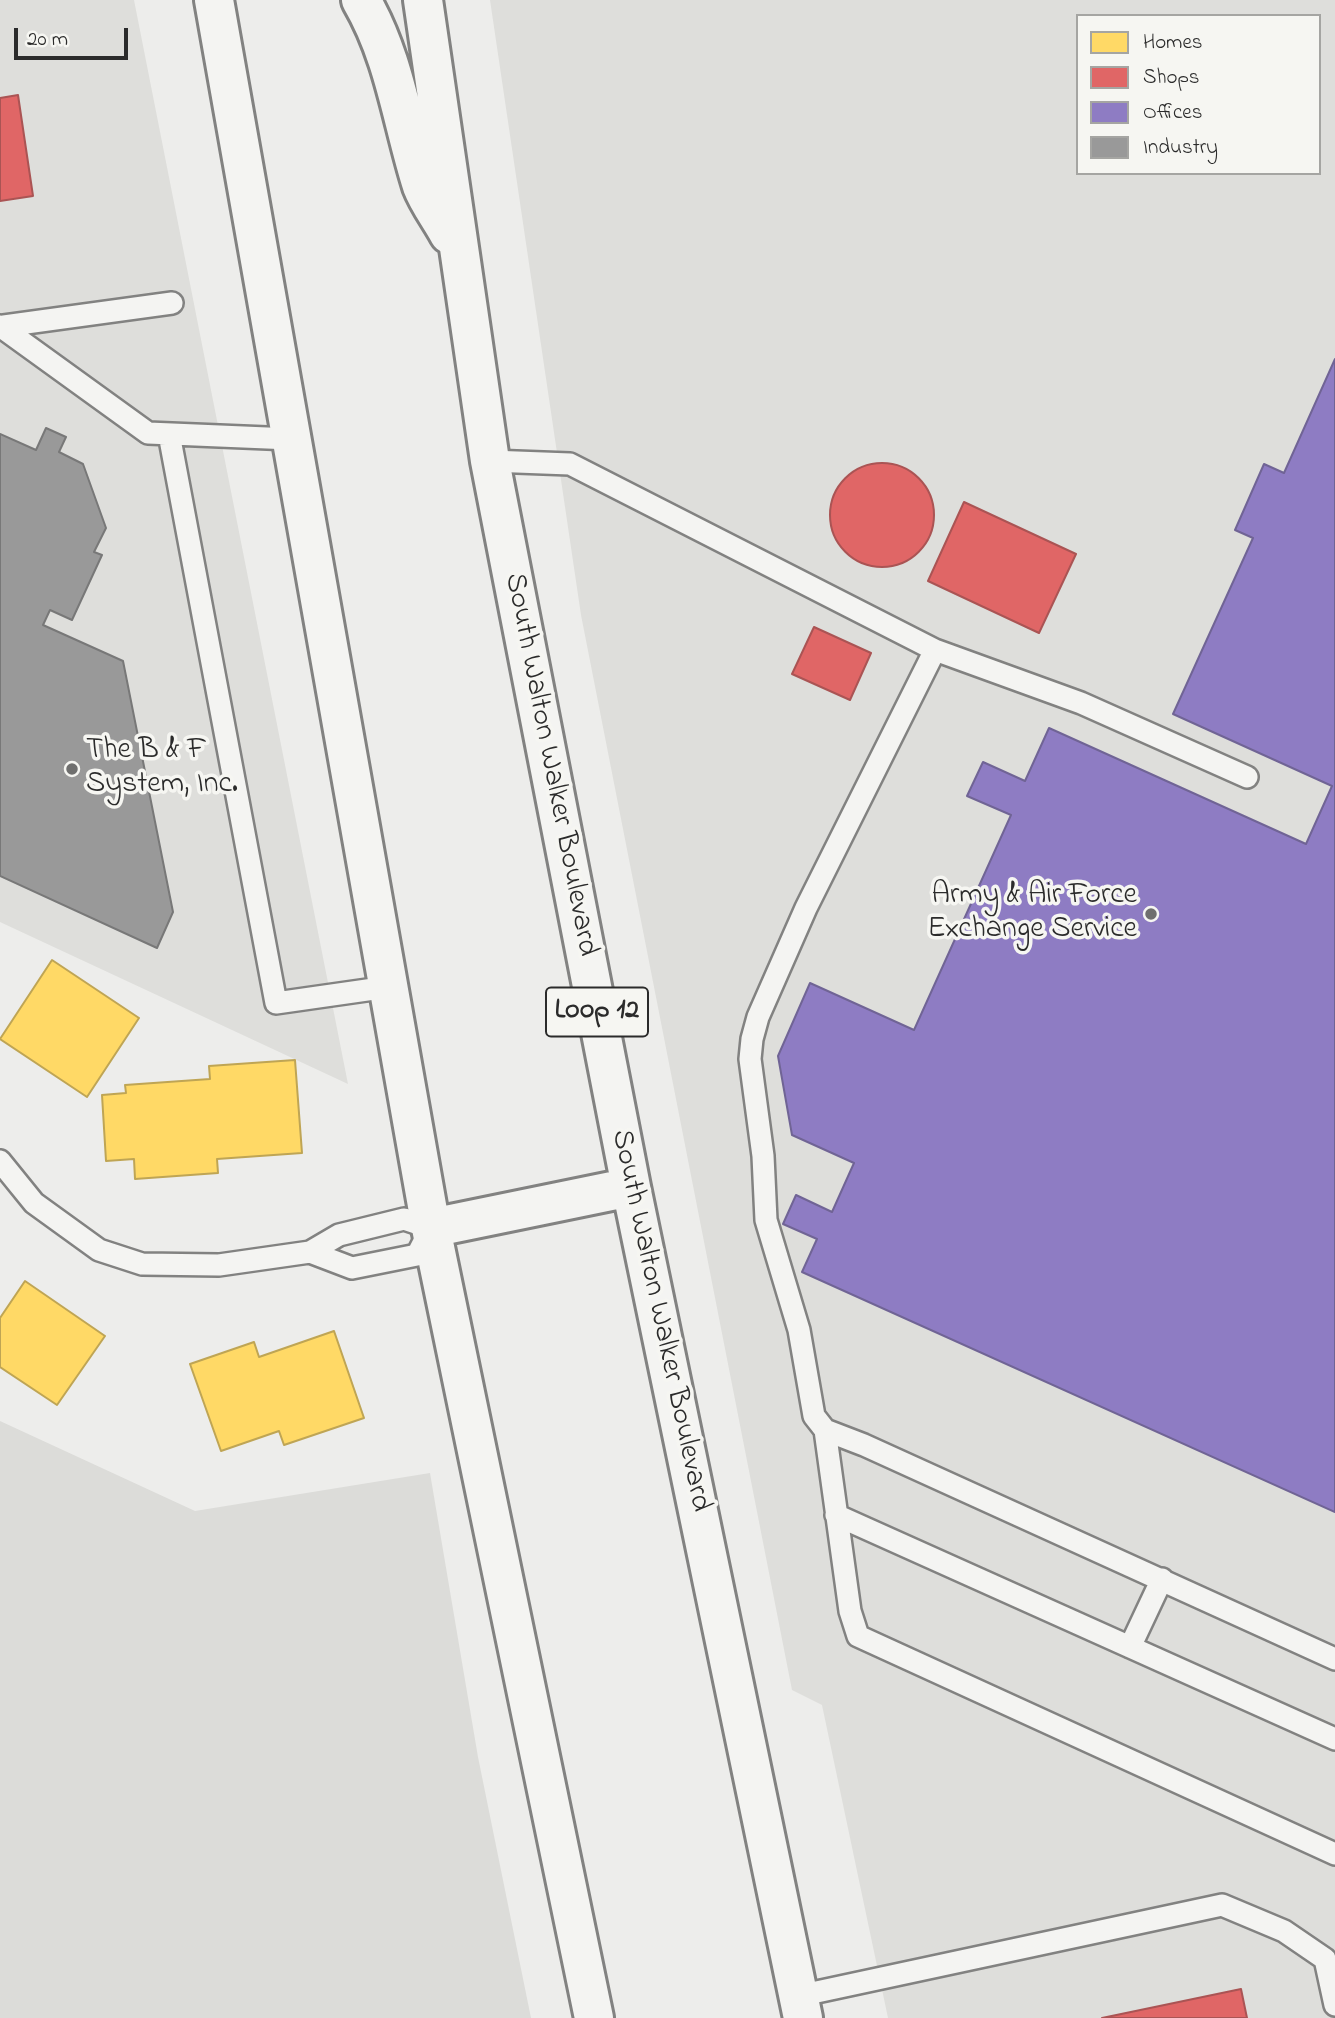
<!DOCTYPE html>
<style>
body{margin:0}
#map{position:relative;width:1335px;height:2018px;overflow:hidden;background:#ededeb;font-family:"Indie Flower",sans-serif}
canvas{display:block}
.legend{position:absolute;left:1076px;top:14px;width:245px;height:161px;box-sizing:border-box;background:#f6f6f2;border:2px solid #a5a5a2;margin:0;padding:9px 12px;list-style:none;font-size:21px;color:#2b2b2b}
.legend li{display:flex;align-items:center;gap:14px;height:35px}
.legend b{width:35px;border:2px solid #a5a5a2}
.scale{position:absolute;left:14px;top:28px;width:114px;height:32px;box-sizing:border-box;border:4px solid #2b2b2b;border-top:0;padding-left:9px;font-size:21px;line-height:24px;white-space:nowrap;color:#2b2b2b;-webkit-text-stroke:5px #f6f6f2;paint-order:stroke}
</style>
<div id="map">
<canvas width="1335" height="2018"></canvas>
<ul class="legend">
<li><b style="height:19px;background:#ffd966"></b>Homes</li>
<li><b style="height:19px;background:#e06666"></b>Shops</li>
<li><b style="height:19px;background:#8e7cc3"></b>Offices</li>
<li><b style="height:19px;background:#999"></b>Industry</li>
</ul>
<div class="scale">20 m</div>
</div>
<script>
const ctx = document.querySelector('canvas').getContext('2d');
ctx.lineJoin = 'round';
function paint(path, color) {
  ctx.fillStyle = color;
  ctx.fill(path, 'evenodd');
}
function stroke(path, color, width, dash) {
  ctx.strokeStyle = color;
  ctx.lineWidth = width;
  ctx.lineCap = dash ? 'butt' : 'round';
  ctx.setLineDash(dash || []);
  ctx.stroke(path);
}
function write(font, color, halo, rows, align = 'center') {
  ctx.font = font + ' "Indie Flower",sans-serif';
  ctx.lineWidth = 7;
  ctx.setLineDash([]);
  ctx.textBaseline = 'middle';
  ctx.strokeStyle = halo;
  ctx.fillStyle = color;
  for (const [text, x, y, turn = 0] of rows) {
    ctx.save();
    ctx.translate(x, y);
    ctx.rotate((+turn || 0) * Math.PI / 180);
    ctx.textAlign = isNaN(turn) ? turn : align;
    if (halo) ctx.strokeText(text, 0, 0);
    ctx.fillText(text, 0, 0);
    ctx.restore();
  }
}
const built = new Path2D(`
 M0,0H134L348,1084L0,922Z
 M490,0H1335V2018H888L822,1705L792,1690L581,615ZM1078,16H1319V173H1078Z`);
const green = new Path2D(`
 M0,1421L195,1511L430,1473L478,1757L531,2018H0Z`);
const homes = new Path2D(`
 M52,960L139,1018L87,1097L0,1039Z
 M295,1060L302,1153L217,1159L218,1173L135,1179L134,1159L106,1161L102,1095L126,1093L125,1085L210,1079L209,1066Z
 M25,1281L105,1336L57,1405L0,1367V1318Z
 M334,1331L364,1418L284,1445L279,1431L221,1451L190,1364L254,1342L259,1357Z`);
const shops = new Path2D(`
 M18,95L33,196L0,201V98Z
 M830 515a52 52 0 1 1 104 0a52 52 0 1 1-104 0Z
 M964,502L1076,554L1039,633L928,581Z
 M814,627L871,653L850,700L792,674Z
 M1241,1989L1247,2018H1102Z`);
const offices = new Path2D(`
 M1335,359V1512L802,1272L817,1239L783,1224L796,1195L832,1212L854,1163L792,1135L778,1056L810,983L914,1030L1011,815L967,796L983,762L1025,781L1049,728L1306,844L1332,786L1173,714L1253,538L1235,530L1264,464L1284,473Z`);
const industry = new Path2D(`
 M46,428L66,437L59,452L83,464L106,528L94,552L102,555L72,620L50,610L43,625L123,661L173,912L157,948L0,876V434L36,450Z`);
const lane = new Path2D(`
 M0,326L148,433L291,439
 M4,326L172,303
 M169,434L276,1003L388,987
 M490,461L570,464L935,650L806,908L758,1017L752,1039L750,1059L763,1156L766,1220L799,1330L814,1416L825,1430L864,1445L1335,1659
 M935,650L1081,703L1247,777
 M0,1161L34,1203L99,1250L142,1264L219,1265L310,1252L339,1235L404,1219L431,1228L417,1255L352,1268L310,1252
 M825,1430L850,1611L858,1636L1335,1854
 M836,1515L1335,1739
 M1130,1647L1162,1579
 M798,1996L1222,1905L1284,1931L1325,1959L1335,2005`);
const primary = new Path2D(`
 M214,0L431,1228L594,2018
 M361,0C395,58 402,123 422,186C428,202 441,219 449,234
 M423,0L490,461L631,1187L803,2018
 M431,1228L631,1187`);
const markers = [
 [72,769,7,"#6f6f6e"],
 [1151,914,7,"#6f6f6e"]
];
const shields = [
 [597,1012,102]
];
const shieldNames = [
 ["Loop 12",597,1012]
];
const poiNames = [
 ["The B & F",86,752],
 ["System, Inc.",86,786],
 ["Army & Air Force",1137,897,"right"],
 ["Exchange Service",1137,931,"right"]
];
const streetNames = [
 ["South Walton Walker Boulevard",549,765,79],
 ["South Walton Walker Boulevard",659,1321,78]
];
paint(built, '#dededb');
paint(green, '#dcdcd9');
paint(homes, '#ffd966');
stroke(homes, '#bfa554', 2);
paint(shops, '#e06666');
stroke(shops, '#aa5454', 2);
paint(offices, '#8e7cc3');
stroke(offices, '#706495', 2);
paint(industry, '#999');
stroke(industry, '#787878', 2);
stroke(lane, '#828281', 26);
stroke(primary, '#828281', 44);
stroke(lane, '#f4f4f2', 21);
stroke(primary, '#f4f4f2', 38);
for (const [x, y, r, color] of markers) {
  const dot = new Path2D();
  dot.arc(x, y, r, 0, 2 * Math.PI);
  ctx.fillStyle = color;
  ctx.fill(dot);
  stroke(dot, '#f6f6f2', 2.5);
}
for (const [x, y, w] of shields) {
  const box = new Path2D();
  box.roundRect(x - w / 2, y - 24.5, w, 49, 5);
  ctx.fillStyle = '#f6f6f2';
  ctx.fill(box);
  stroke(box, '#2b2b2b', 2);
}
write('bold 28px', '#2b2b2b', null, shieldNames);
write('30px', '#2b2b2b', '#f6f6f2', poiNames, 'left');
write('30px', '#2b2b2b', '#f6f6f2', streetNames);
</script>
